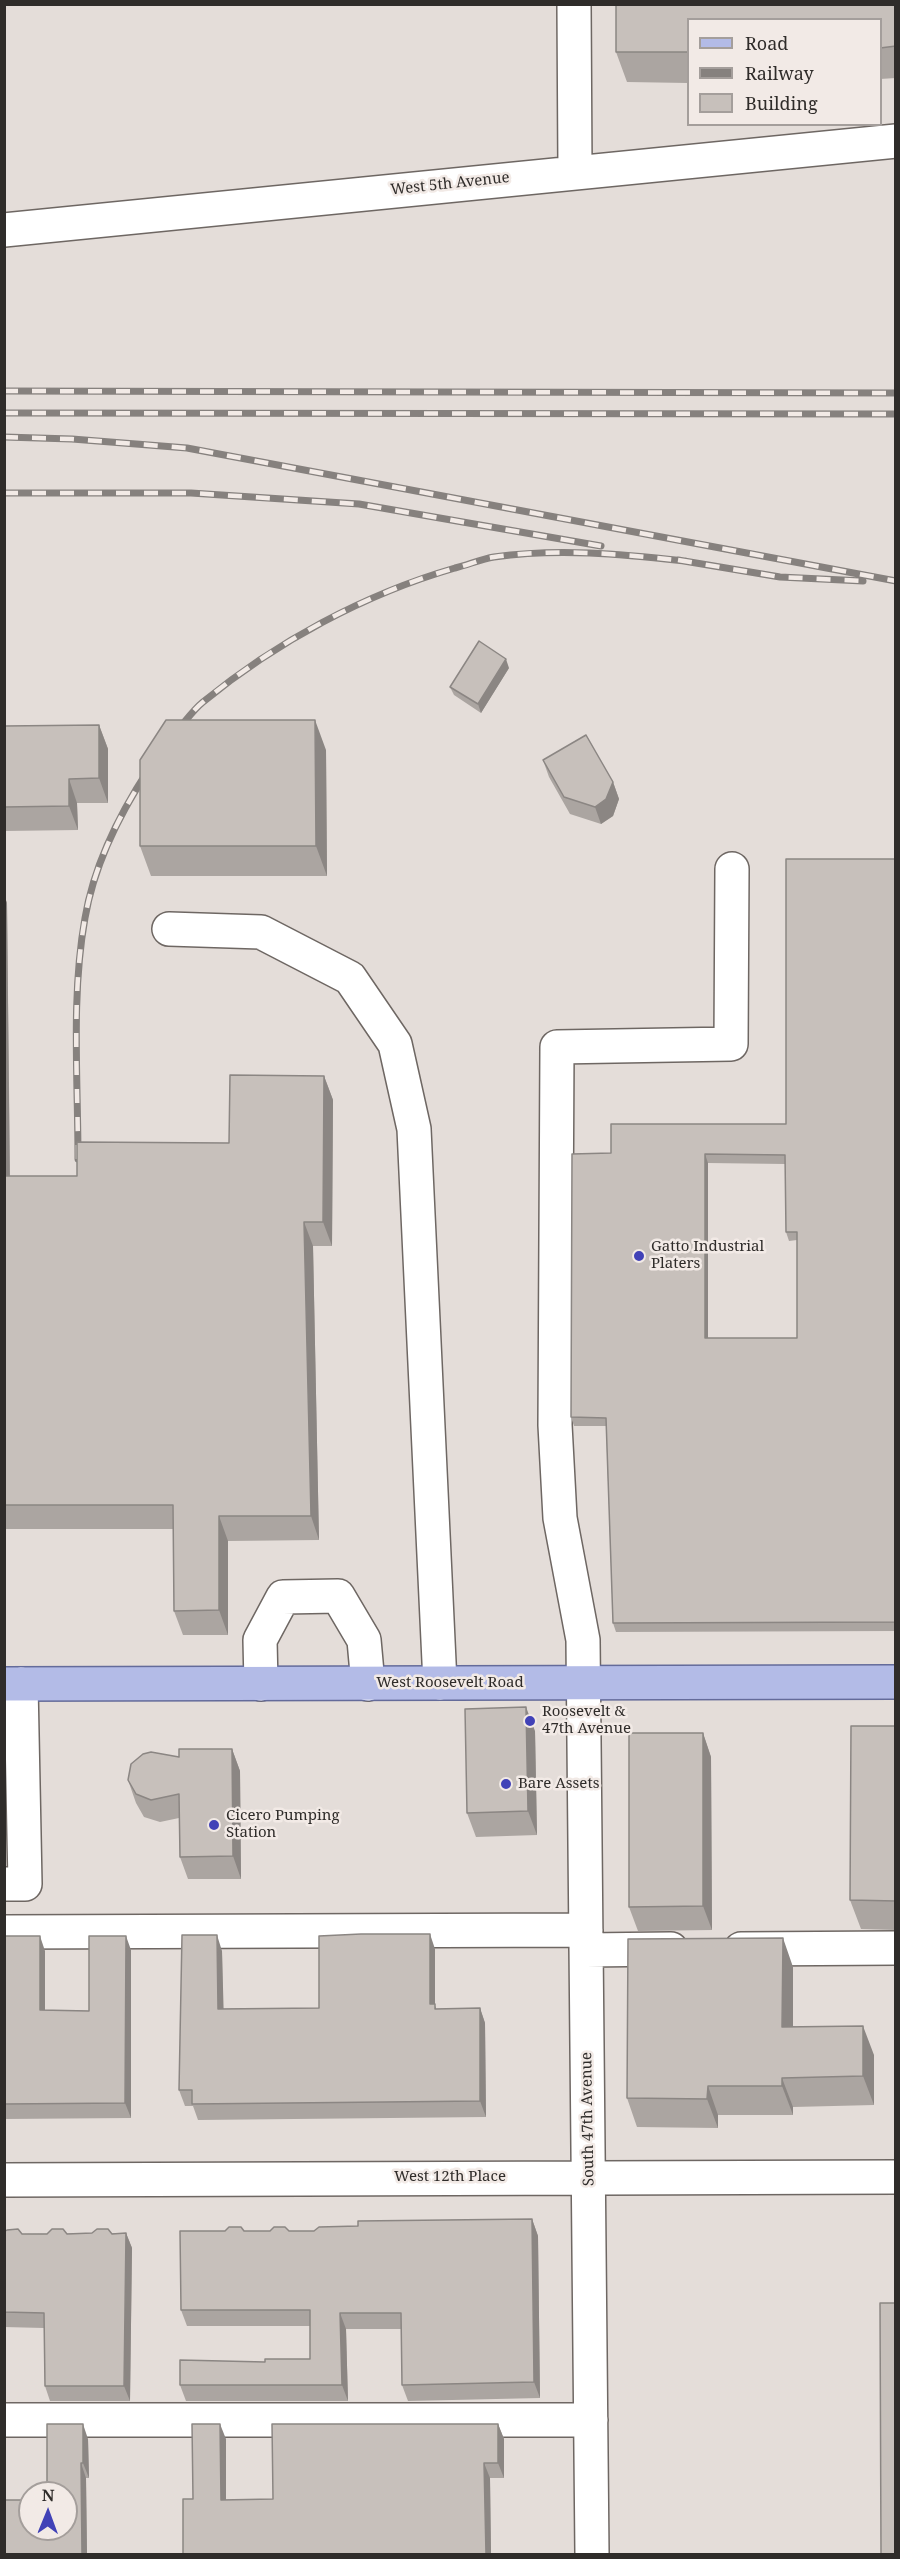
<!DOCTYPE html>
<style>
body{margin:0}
#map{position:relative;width:900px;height:2559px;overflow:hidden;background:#e4ddd9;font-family:"Noto Serif",serif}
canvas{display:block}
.frame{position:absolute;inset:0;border:6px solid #2f2c2a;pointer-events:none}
.legend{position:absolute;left:687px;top:18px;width:195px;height:108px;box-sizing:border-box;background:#f2eae6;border:2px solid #a49e9b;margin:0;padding:8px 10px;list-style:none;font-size:18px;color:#2f2c2a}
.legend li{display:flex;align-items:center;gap:12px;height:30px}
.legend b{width:30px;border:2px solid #a49e9b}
.north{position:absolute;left:18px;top:2481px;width:60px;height:60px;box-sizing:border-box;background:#f2eae6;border:2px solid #a49e9b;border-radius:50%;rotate:1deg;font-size:16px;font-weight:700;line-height:24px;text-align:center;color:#2f2c2a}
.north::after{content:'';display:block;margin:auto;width:21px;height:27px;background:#4142b7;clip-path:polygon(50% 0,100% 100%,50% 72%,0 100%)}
</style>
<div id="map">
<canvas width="900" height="2559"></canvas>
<div class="frame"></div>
<ul class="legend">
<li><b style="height:8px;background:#b3bbe7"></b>Road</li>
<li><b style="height:8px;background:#86817e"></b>Railway</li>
<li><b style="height:16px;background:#c7c0bb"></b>Building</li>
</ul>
<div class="north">N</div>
</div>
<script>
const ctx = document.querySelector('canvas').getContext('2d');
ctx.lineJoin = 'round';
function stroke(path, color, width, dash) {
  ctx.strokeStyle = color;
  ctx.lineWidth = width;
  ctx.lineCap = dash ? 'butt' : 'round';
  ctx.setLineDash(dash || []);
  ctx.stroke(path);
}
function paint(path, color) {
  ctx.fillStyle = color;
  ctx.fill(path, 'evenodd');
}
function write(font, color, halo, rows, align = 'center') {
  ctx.font = font + ' "Noto Serif",serif';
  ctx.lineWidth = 5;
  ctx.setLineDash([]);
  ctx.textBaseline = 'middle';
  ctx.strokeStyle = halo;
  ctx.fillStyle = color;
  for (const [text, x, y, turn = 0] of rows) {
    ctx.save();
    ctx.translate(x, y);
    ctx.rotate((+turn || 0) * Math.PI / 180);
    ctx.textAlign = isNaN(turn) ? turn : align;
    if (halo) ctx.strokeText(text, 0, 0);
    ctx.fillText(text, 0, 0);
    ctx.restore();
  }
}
const minor = new Path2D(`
 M574,4L575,171
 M4,230L896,141
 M169,929L261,932L350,978L395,1044L414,1129L440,1683
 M261,1684L260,1640L283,1597L338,1596L364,1640L368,1684
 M4,1884H25L21,1684
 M4,1932L586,1930
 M741,1949L896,1948
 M586,1950L671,1949
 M4,2180L896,2177
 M4,2420H591
 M592,2554L583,1640L560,1518L555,1425L557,1047L731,1044L732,869`);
const major = new Path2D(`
 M4,1684L896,1682`);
const rail = new Path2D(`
 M4,391L896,393
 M4,413L896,414
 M4,437L72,439L187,448L896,581
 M4,493H191L359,504L601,546
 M678,560L780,577L863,581
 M176,732C185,722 193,710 203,702C276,642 365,594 455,568C468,565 481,559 494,557C558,548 621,554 685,561
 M78,1159C78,1079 71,996 85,918C94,865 120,813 149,769`);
const wall = new Path2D(`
 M616,4H896V78L880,79V20H688V83L627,82L616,52Z
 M509,668L481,713L454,695L450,687Z
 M99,725L108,749V803H77L78,830L4,831V726Z
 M326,750L327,876H151L140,846Z
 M543,760L613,782L619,799L613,816L601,824L570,814L549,777Z
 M896,859V1631L616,1632L613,1623L606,1426H574L571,1417L611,1153L786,1124ZM708,1163L785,1164L786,1232L789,1241L797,1240V1338H708Z
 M4,895L7,903L10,1176H77L229,1143L324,1076L333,1100L332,1246H313L319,1540L228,1541V1635H183L174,1611L173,1529H4Z
 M896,1726V1930L861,1929L850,1900Z
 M535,1731L537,1835L476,1837L467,1813Z
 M703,1733L711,1757L712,1930L638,1931L629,1907Z
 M232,1749L240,1771L241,1879H188L180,1857L179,1818L160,1822L144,1817L136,1803L128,1780L179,1757Z
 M4,1936L45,1951V2010L89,2011L131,1950V2118L4,2119Z
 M435,1949V2006L436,2009L480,2008L485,2023L486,2117L198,2120L193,2106H185L179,2090L222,1951L223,2009L319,2008Z
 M793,1967V2026L874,2055V2105L793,2107V2115H718V2128L637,2127L627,2098Z
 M532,2219L538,2236L540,2398L408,2401L402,2385L401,2329H346L348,2401H186L180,2385L265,2362L310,2359V2326H187L181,2310L244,2231H314Z
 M4,2232L22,2234L126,2233L132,2248L130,2401H50L45,2386L44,2328L4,2327Z
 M498,2424L504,2439V2478H490L491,2554H183L193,2499L226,2439V2500L273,2499Z
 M88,2439L89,2478H86L87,2554H4L66,2493Z`);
const shadedWall = new Path2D(`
 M506,659L509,668L481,713L478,704Z
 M315,720L326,750L327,876L316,846Z
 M99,725L108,749V803L99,778Z
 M69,779L77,803L78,830L69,806Z
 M613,782L619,799L613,816L601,824L595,807Z
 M4,895L7,903L10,1200L4,1185Z
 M324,1076L333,1100L332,1246L323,1222Z
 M705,1154L708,1163V1347L705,1338Z
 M304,1222L313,1246L319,1540L311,1516Z
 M219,1516L228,1541V1635L219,1610Z
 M526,1707L535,1731L537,1835L528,1811Z
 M703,1733L711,1757L712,1930L703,1906Z
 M232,1749L240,1771L241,1879L233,1856Z
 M430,1934L435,1949V2006L441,2020L430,2004Z
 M217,1935L222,1951L224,2024L218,2009Z
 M40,1936L45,1951V2024L40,2010Z
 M126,1936L131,1950V2118L125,2103Z
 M783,1938L793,1967V2056L782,2027Z
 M480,2008L485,2023L486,2117L480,2101Z
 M863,2026L874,2055V2105L863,2076Z
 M782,2078L793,2107V2115L782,2086Z
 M708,2086L718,2115V2128L707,2099Z
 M532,2219L538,2236L540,2398L534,2382Z
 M126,2233L132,2248L130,2401L124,2386Z
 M340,2313L346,2329L348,2401L342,2385Z
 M83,2424L88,2439L89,2478L83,2463Z
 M220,2424L226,2439V2514L221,2500Z
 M498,2424L504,2439V2478L498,2463Z
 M81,2463L86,2478L87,2554H82Z
 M484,2463L490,2478L491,2554H486Z`);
const building = new Path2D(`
 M616,4H896V46L880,48V20H688V52H616Z
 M479,641L506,659L478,704L450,687Z
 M166,720H315L316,846H140V760Z
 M99,725V778L69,779V806L4,807V726Z
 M586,735L613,782L606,799L595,807L564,797L543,760Z
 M786,859H896V1622L613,1623L606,1418L571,1417L572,1154L611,1153V1124H786ZM705,1154L785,1155L786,1232H797V1338H705Z
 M230,1075L324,1076L323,1222H304L311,1516H219V1610L174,1611L173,1505H4V1176H77V1142L229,1143Z
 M526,1707L528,1811L467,1813L465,1709Z
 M851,1726H896V1901L850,1900Z
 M629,1733H703V1906L629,1907Z
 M179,1749H232L233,1856L180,1857L179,1794L151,1800L136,1794L128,1780L131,1764L143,1754L151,1752L179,1757Z
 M361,1934H430V2004H435V2009L480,2008V2101L192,2104V2090H179L182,1935H217L218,2009L319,2008V1936Z
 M4,1936H40V2010L89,2011V1936H126L125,2103L4,2104Z
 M783,1938L782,2027L863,2026V2076L782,2078V2086H708L707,2099L627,2098L628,1939Z
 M532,2219L534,2382L402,2385L401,2313H340L342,2385H180V2360L265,2362V2359H310V2310H181L180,2231H225L229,2227H241L244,2231H270L274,2227H285L289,2231H314L319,2227L358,2226V2221Z
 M18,2229L22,2234H47L52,2229H63L67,2234L92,2233L97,2229H108L112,2234L126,2233L124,2386H45L44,2313L4,2312V2232L7,2230Z
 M880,2303H896V2554H881Z
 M47,2424H83V2463H81L82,2554H4V2500H30V2529H66V2493H47Z
 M192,2424H220L221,2500L273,2499L272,2424H498V2463H484L486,2554H183V2499H193Z`);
const markers = [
 [639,1256,6,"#4142b7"],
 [530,1721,6,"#4142b7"],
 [506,1784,6,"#4142b7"],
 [214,1825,6,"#4142b7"]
];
const streetNames = [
 ["West 5th Avenue",450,184,-6],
 ["West Roosevelt Road",450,1683],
 ["South 47th Avenue",588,2119,-91],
 ["West 12th Place",450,2177]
];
const poiNames = [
 ["Gatto Industrial",651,1247],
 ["Platers",651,1264],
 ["Roosevelt &",542,1712],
 ["47th Avenue",542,1729],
 ["Bare Assets",518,1784],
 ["Cicero Pumping",226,1816],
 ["Station",226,1833]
];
stroke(minor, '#6e6763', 36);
stroke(major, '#646b9a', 36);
stroke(minor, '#fff', 33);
stroke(major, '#b3bbe7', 33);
stroke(rail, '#86817e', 7);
stroke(rail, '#f2eae6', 4.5, [14]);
paint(wall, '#aba5a1');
paint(shadedWall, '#8b8683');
paint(building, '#c7c0bb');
stroke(building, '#8b8683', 1.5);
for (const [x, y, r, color] of markers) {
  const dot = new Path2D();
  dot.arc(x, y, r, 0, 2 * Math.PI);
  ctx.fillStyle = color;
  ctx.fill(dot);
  stroke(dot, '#f2eae6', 2);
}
write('15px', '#2f2c2a', '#f2eae6', streetNames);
write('15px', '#2f2c2a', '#f2eae6', poiNames, 'left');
</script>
